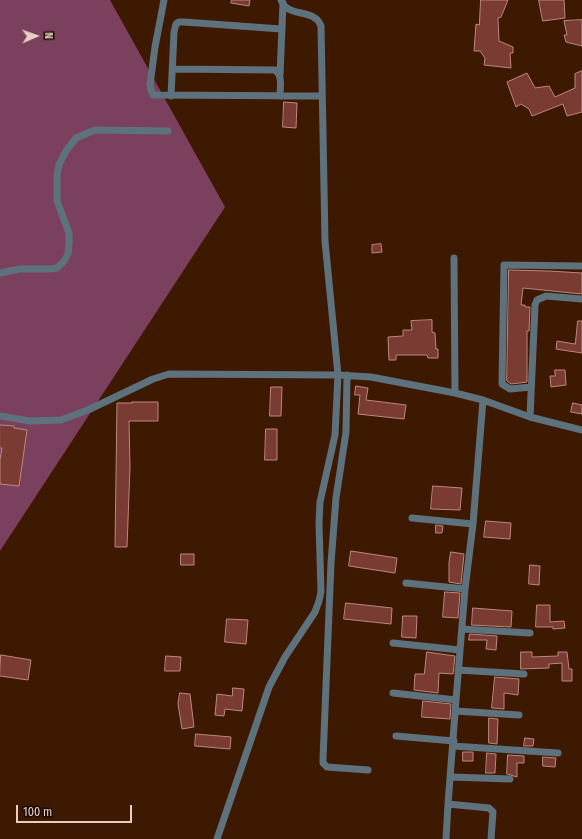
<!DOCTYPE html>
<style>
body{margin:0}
#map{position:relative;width:582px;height:839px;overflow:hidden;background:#3d1902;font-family:"Fira Sans Condensed",sans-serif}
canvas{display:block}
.north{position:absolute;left:16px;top:16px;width:40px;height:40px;-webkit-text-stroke:3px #190902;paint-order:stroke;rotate:88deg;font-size:11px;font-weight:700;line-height:16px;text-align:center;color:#e7cec0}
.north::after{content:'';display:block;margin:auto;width:14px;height:18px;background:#e7cec0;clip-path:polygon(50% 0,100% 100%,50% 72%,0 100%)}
.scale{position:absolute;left:16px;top:805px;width:116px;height:18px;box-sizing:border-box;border:2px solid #e7cec0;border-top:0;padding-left:5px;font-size:12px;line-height:14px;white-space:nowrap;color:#e7cec0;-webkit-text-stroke:3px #190902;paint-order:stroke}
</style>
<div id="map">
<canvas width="582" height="839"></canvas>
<div class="north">N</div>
<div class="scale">100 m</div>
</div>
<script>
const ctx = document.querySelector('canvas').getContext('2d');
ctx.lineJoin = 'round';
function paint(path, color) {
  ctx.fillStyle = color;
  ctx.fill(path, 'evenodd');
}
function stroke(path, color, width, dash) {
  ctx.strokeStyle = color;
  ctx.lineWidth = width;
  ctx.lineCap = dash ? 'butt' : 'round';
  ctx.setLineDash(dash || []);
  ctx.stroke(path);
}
const forest = new Path2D(`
 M0,0H110L225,207L0,551Z`);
const building = new Path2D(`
 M232,0H250L249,6L231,3Z
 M481,0H508L501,17L498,18L499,41L513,47V53H510L511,68L484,65L485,58L480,51H474L476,24L479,25Z
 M539,0H564L565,18L543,21Z
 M582,20V46L566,42L564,35H567L564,21Z
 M582,71V112L567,116L563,104L532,116L529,109L521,104L516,107L507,82L527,73L535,88L549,86L555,97L575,88V74Z
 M284,102L297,103L296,128L283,127Z
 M381,244L382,252L372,253V245Z
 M509,270L549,271L582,273V294L523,288L521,305H525V307H530L529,331H527V382L511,384L507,381Z
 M432,320V332L435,333L436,349H438V358H428L427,355H396V360H389L388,337L403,336V330H412L411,321Z
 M578,321H582V353L556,349L557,341L575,344Z
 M555,370H565L566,385L551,387L550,376H555Z
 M356,386L368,388L366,400L406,405L404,419L358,414L360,395H355Z
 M271,387H282L281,416H270Z
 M132,402H158V421H129L130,467L127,547H115L117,403H132Z
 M573,403L582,405V414L571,412Z
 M0,425L14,426V428L27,430L19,486L0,484V460L2,448H0Z
 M266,429H277V460H265Z
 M433,486L462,488L460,510L431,509Z
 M486,521L511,523L510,539L484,537Z
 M436,525L443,526L442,533H436Z
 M351,551L397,558L395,573L349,566Z
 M451,552L464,554L461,584L449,582V563Z
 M181,554H194V565H181Z
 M530,565L540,566L539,585L529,584Z
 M445,592L460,593L458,618L443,617Z
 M346,603L392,608L391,624L344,619Z
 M537,605H550V622L564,621L565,628L553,629V627H536Z
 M473,608L512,611L511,627L472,625Z
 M403,616H417L416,638L402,637Z
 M227,619L248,620L246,644L225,642Z
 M470,634L497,636L496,650L486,649L487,640H469Z
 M427,652L455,656L453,674L439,673L438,693L414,690L415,674H424Z
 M521,652H532V657L558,656V652H567L569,669H572V681H562V663L549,664V668L521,669Z
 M1,655L31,660L28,680L0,676Z
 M166,656L181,657L180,671H165Z
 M495,677L519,679L518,695L504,693V709L492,708Z
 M233,688L244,689L242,711L225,709L224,716L215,715L217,694L232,696Z
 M180,693L190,694L194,727L182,729L178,704Z
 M423,701L451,704L450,719L422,717Z
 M489,718L498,719L497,744L489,743Z
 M196,734L231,737L230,749L195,746Z
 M525,738L534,739L533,746H524Z
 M463,752H473V761H463Z
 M487,753L496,754L495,773H486Z
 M508,755L524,756V763H517V777L507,774Z
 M543,757L556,758L555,767L543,766Z`);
const minor = new Path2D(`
 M164,0L155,47L150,85L151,90L153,95L322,96
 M173,69L275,70C283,76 280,87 280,96
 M280,75L283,3
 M171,96L174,32L176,24L179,22H184L281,29
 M454,258L455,393
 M0,273L19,269H49L57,268L64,261L68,254L69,244V233L57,201V175L59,165L66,151L76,138L95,130L168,131
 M347,375L346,432L336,498L331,563L323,759V763L327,767L368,770
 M531,387L510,389L502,384L504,265L582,266
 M483,400L473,524L465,589L456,700L448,804L489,808L493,812L491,839
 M0,416L30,421L61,420L88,410L153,379L169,374L338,375L371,377L455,393L483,400L530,417L582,430
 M530,417L535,305L537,300L546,296L582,299
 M412,518L473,524
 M406,583L465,589
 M462,629L530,633
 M393,643L460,650
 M458,670L524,674
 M393,693L456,700
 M455,711L519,715
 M396,736L454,741
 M453,746L558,753
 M451,777L510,779
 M217,839L269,687L285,657L315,612L319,601L321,592L319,523L320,502L335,435L338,375L325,241L321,26C314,7 288,19 281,0
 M446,839L448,804`);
paint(forest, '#7b405e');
paint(building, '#793b32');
stroke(building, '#bd887f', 1);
stroke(minor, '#5d727c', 7);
</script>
